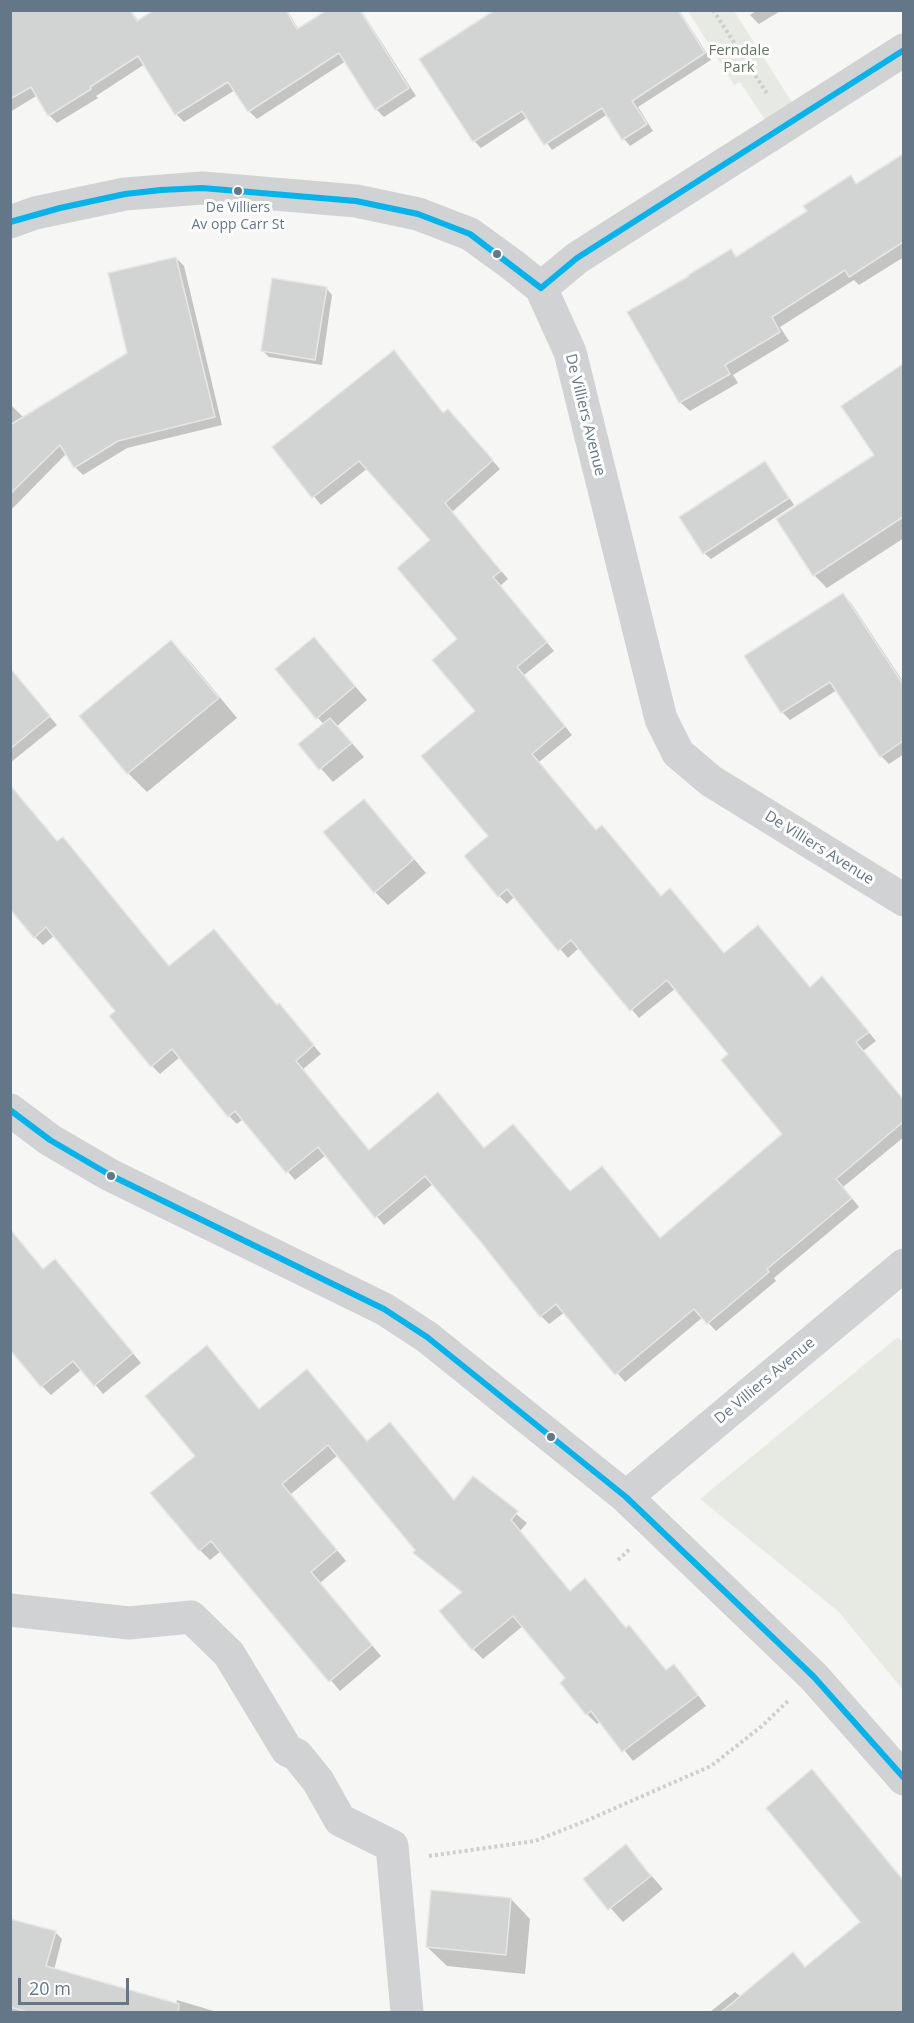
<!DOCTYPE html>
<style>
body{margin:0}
#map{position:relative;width:914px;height:2023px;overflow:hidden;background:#f6f6f4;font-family:"Open Sans",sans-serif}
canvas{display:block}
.frame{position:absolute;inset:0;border:12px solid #637788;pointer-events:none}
.scale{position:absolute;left:18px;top:1978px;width:111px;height:27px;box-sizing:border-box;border:3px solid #637788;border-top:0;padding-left:8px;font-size:18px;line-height:21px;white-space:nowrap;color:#637788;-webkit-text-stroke:4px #fff;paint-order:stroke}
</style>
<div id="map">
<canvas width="914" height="2023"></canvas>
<div class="frame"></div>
<div class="scale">20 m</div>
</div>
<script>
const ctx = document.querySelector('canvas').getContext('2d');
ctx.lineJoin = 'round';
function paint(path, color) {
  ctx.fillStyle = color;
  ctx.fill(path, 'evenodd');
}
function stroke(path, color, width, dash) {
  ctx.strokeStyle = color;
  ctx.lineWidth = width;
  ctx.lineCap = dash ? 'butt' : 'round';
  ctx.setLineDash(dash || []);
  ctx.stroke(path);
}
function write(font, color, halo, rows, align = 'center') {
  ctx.font = font + ' "Open Sans",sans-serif';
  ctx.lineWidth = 6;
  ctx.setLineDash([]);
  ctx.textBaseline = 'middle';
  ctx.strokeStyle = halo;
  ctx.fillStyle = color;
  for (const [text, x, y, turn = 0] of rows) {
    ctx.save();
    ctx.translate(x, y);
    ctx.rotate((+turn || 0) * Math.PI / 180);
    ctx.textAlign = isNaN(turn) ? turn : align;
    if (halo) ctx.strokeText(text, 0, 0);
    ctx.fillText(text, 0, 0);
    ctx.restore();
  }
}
const green = new Path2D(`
 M688,11H734L800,115L773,132L740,82L734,85Z
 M898,1337L904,1344L903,1690L839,1612L700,1499Z`);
const shadow = new Path2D(`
 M21,10H131L139,22L224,10H287L299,30L330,10H361L416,96L384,117L376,109L346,61L257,119L249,111L235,90L184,122L176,114L145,64L96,96L98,98L57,123L49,115L38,95L10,112V17Z
 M497,10H679L711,60L638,107L653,131L630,146L624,139L608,114L552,150L528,117L481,148L474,141L421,59Z
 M757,10H782L759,24L750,15Z
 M904,156V257L859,285L854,280L780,327L789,341L733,375L738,383L690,411L680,402L731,251L737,257L809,212L850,177L858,185Z
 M176,258L184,266L222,425L127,448L83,475L75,467L67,453L10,511V404L24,418L129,354Z
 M326,288L332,295L322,365L269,357L262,350Z
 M401,360L444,414L456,419L500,469L452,512L508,579L500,586L554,651L524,675L572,735L539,762L596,832L662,897L725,954L810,988L830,986L876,1041L863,1051L904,1100V1137L843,1187L859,1207L774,1278L776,1281L716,1331L703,1317L625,1382L565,1312L549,1324L541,1316L481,1240L433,1184L384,1225L326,1155L295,1180L243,1119L237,1124L229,1116L180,1057L160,1074L152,1066L117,1011L55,935L43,945L35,937L58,843L70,847L170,967L277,1006L279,1005L321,1054L302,1070L370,1151L446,1102L485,1149L513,1126L570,1193L602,1168L661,1239L784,1134L730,1054L676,988L639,1018L579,948L568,958L515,896L507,904L499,896L490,836L477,711L432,540L368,468L321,505L274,447Z
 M904,366V538L827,588L814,575L876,455L843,407Z
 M764,463L771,470L794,505L711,559L704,553Z
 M843,595L851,603L904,683V754L889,764L881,756L837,690L790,720L782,712Z
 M314,639L367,700L337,726L364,757L333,782L300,745L324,725L277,669Z
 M171,642L190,661L237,718L147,792L128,773Z
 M10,670L57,725L10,763Z
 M364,801L426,873L388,905L375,892Z
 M44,1270H63L141,1363L103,1394L82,1369L51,1395L42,1386Z
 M207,1347L260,1410L307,1371L368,1442L455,1501L473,1478L527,1523L520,1531L571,1592L627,1629L629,1627L667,1671L674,1666L684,1676L706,1706L633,1761L601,1721L597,1724L587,1714L562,1683L567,1678L524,1625L483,1659L473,1649L462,1593L415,1553L417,1550L338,1455L291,1494L346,1561L320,1583L381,1656L340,1691L221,1551L210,1560L200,1550L197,1456Z
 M812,1771L904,1880V2012H710L735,1992L741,1997L793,1954L806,1968L862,1922Z
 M626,1846L663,1889L623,1922L585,1879Z
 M511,1899L530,1919L525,1974L447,1966L427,1947Z
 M10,1920L55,1932L62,1939L54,1970L176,2004L177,2000L217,2012L10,2011Z`);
const building = new Path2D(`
 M10,10H130L137,21L154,10H286L297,29L327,10H360L409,88L375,110L339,53L248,112L228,82L175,115L138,56L90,87L91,89L48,116L31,87L10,99Z
 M495,10H678L705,53L632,101L647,124L622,140L602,108L544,145L522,111L473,142L419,59Z
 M903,154V242L849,277L845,270L772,317L780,332L725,365L730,374L679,403L627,312L689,276L688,275L731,249L736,257L807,211L803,206L851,175L856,184Z
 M176,257L215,417L118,441L74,468L60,445L10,494V425L127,353L108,273Z
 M272,278L327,287L315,360L261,351Z
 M394,350L443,413L448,409L493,460L445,503L501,571L493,577L547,642L517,667L565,726L532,754L596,830L602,825L661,896L670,888L724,953L758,925L810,987L822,976L869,1032L856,1042L903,1099V1122L836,1179L852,1198L767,1269L769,1272L707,1324L694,1309L615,1375L556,1304L540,1317L480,1241L425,1176L375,1218L318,1147L286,1173L235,1111L228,1117L172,1049L151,1067L109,1016L115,1011L46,927L34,938L10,909V785L57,841L63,837L169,966L214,929L277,1005L279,1003L314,1045L296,1061L369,1150L438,1092L484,1148L513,1124L570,1191L602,1166L660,1238L782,1134L721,1060L728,1054L667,980L630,1011L571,940L558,951L507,889L498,897L464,856L488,836L421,756L475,711L432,660L457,639L397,568L430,540L359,461L312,498L272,447Z
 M903,364V517L813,576L776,519L874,455L841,406Z
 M765,461L789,498L703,554L679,517Z
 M843,593L903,684V741L880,757L830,682L781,713L744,656Z
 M314,637L355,686L316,719L275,669Z
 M171,640L219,698L127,774L79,716Z
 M10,668L50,716L10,749Z
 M330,718L352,743L319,770L298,744Z
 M364,799L414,859L374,893L323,832Z
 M10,1229L43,1269L55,1259L133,1353L94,1386L73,1361L41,1387L10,1350Z
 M207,1345L259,1409L307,1369L367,1441L390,1422L454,1500L473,1476L518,1511L511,1520L570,1591L585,1578L626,1628L629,1625L666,1670L674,1664L698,1695L622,1752L591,1711L586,1715L560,1683L565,1678L513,1616L472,1650L439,1611L462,1592L413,1553L415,1550L328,1445L282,1484L337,1550L311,1572L372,1645L329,1682L211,1541L199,1551L150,1493L195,1456L145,1396Z
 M812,1769L903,1880V2013H720L793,1952L805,1967L860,1922L766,1808Z
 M626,1844L651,1876L608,1910L583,1879Z
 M431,1890L511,1898L506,1955L426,1947Z
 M10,1919L56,1931L46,1966L179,2004L178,2013H31L10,2007Z`);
const path = new Path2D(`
 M713,10L768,95
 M618,1560L631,1548
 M429,1856L535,1841L588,1820L711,1766L762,1726L789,1700`);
const minor = new Path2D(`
 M10,222L35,213L125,194L202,188L239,191L356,201L418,214L470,234L514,266L541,288L570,352L661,719L678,753L711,781L904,900
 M541,288L577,258L904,50
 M10,1110L50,1140L110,1175L384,1309L427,1337L626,1497L814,1677L904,1779
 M626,1497L904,1265
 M10,1610L129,1623L191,1617L229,1654L287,1750L297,1755L318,1781L340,1820L392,1846L407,2012`);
const bus1 = new Path2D(`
 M10,222L60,208L125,194L161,190L202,188L356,201L418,214L470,234L541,288
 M541,288L577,258L904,50
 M10,1110L50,1140L110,1175L384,1309L427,1337L626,1497L814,1677L904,1778`);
const markers = [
 [238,191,5,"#637788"],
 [497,254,5,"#637788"],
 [111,1176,5,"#637788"],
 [551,1437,5,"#637788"]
];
const busNames = [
 ["De Villiers",238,208],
 ["Av opp Carr St",238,225]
];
const parkNames = [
 ["Ferndale",739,51],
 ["Park",739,68]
];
const streetNames = [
 ["De Villiers Avenue",585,415,76],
 ["De Villiers Avenue",819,848,32],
 ["De Villiers Avenue",765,1381,-40]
];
paint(green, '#e6eae2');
paint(shadow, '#0003');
paint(building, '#d2d4d4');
stroke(building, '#e6e6e4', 1.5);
stroke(path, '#cecfcf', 4, [3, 3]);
stroke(minor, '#d1d2d3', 33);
stroke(bus1, '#05b2ea', 6);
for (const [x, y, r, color] of markers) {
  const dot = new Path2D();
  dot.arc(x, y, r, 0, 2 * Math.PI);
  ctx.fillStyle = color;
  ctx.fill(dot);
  stroke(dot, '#fff', 2);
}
write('14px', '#637788', '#fff', busNames);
write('15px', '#64795f', '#fff', parkNames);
write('15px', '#637788', '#fff', streetNames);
</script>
